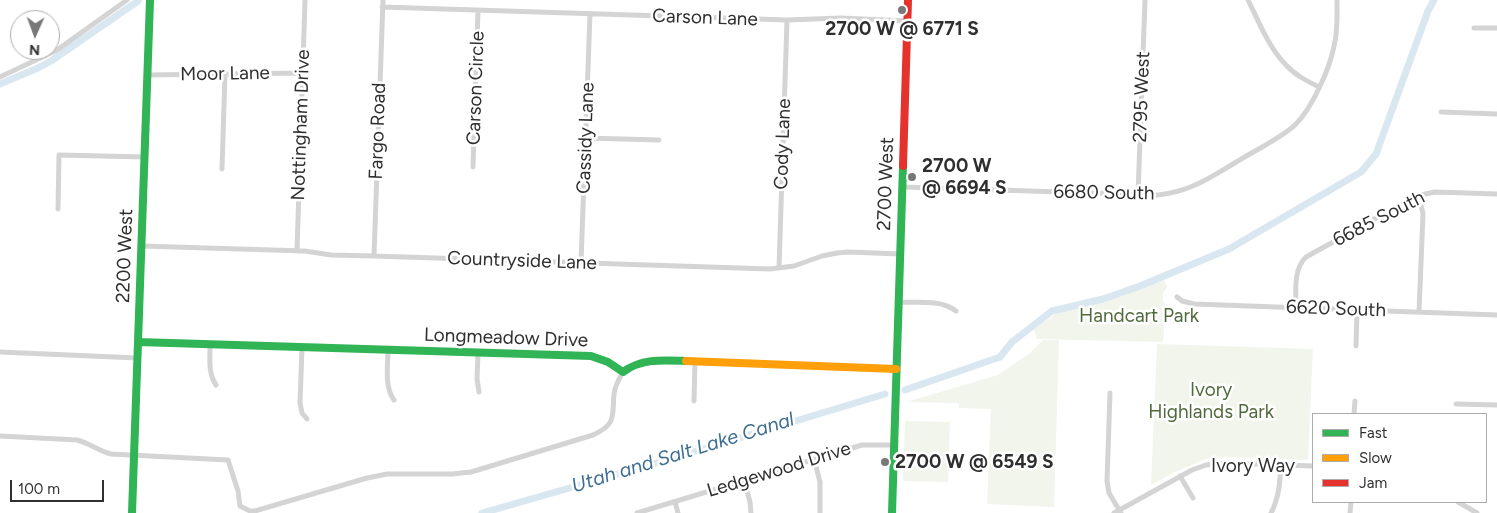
<!DOCTYPE html>
<style>
body{margin:0}
#map{position:relative;width:1497px;height:513px;overflow:hidden;background:#fff;font-family:Figtree,sans-serif}
canvas{display:block}
.legend{position:absolute;left:1312px;top:413px;width:175px;height:90px;box-sizing:border-box;background:#fff;border:1px solid #acacac;margin:0;padding:6px 9px;list-style:none;font-size:15px;color:#2f2f2f}
.legend li{display:flex;align-items:center;gap:10px;height:25px}
.legend b{width:25px;border:1px solid #acacac}
.north{position:absolute;left:10px;top:10px;width:50px;height:50px;box-sizing:border-box;background:#fff;border:1px solid #acacac;border-radius:50%;rotate:182deg;font-size:14px;font-weight:700;line-height:20px;text-align:center;color:#2f2f2f}
.north::after{content:'';display:block;margin:auto;width:18px;height:22px;background:#787878;clip-path:polygon(50% 0,100% 100%,50% 72%,0 100%)}
.scale{position:absolute;left:10px;top:480px;width:94px;height:22px;box-sizing:border-box;border:2px solid #2f2f2f;border-top:0;padding-left:6px;font-size:15px;line-height:18px;white-space:nowrap;color:#2f2f2f;-webkit-text-stroke:4px #fff;paint-order:stroke}
</style>
<div id="map">
<canvas width="1497" height="513"></canvas>
<ul class="legend">
<li><b style="height:6px;background:#30b455"></b>Fast</li>
<li><b style="height:6px;background:#ff9f0a"></b>Slow</li>
<li><b style="height:6px;background:#e5322d"></b>Jam</li>
</ul>
<div class="north">N</div>
<div class="scale">100 m</div>
</div>
<script>
const ctx = document.querySelector('canvas').getContext('2d');
ctx.lineJoin = 'round';
function paint(path, color) {
  ctx.fillStyle = color;
  ctx.fill(path, 'evenodd');
}
function stroke(path, color, width, dash) {
  ctx.strokeStyle = color;
  ctx.lineWidth = width;
  ctx.lineCap = dash ? 'butt' : 'round';
  ctx.setLineDash(dash || []);
  ctx.stroke(path);
}
function write(font, color, halo, rows, align = 'center') {
  ctx.font = font + ' Figtree,sans-serif';
  ctx.lineWidth = 5;
  ctx.setLineDash([]);
  ctx.textBaseline = 'middle';
  ctx.strokeStyle = halo;
  ctx.fillStyle = color;
  for (const [text, x, y, turn = 0] of rows) {
    ctx.save();
    ctx.translate(x, y);
    ctx.rotate((+turn || 0) * Math.PI / 180);
    ctx.textAlign = isNaN(turn) ? turn : align;
    if (halo) ctx.strokeText(text, 0, 0);
    ctx.fillText(text, 0, 0);
    ctx.restore();
  }
}
const green = new Path2D(`
 M1164,280L1167,287L1163,293V301L1166,306L1163,342L1037,339L1034,329L1057,313L1104,302Z
 M1043,340H1059L1054,507L987,504L991,409L959,408V403L906,402L998,375L1030,353Z
 M1157,344L1313,349L1308,460L1223,457L1208,458L1175,472L1151,485Z
 M905,421L950,422L948,482L903,481Z`);
const canal = new Path2D(`
 M0,84L38,68L51,61L138,1
 M905,390L1000,357L1012,342L1052,311L1103,299L1140,286L1229,249L1361,172L1376,154L1428,11L1434,0
 M482,513L643,467L885,394`);
const street = new Path2D(`
 M1248,0C1259,22 1269,48 1286,65C1295,75 1307,81 1319,87
 M382,7L787,20L841,18L908,21
 M1474,28H1497
 M147,75L302,73
 M0,77L57,50L127,0
 M1441,112L1497,114
 M586,138L659,140
 M473,167L478,10
 M222,169L225,74
 M902,187L1158,195C1190,192 1211,177 1238,161C1254,151 1283,137 1296,124C1312,108 1330,68 1334,46C1338,31 1337,15 1337,0
 M1138,195L1145,0
 M1416,196L1421,205L1423,214L1419,312
 M58,209L59,155L145,157
 M142,246L305,251L331,255L374,256L770,269L794,266L822,256L837,253L848,252L900,254
 M297,251L305,0
 M374,256L383,0
 M581,262L590,14
 M779,268L787,20
 M1177,297L1182,301L1194,304L1497,315
 M898,302C917,303 940,299 956,311
 M1296,308C1296,292 1293,269 1306,257L1416,196L1435,192L1497,194
 M210,345C210,359 208,373 216,385
 M1356,346L1357,310
 M302,348L300,403L302,413L307,419
 M388,350C388,366 384,386 394,400
 M0,352L137,358
 M478,353L477,379L479,392
 M1110,393L1107,481L1109,493L1121,513
 M694,401L695,361
 M1456,404L1497,405
 M1354,414L1355,401
 M0,436L77,440C89,443 99,451 111,454L228,460L238,491L240,506L250,511H255L367,478L387,474H452L471,472L593,435C617,424 612,416 614,394C615,385 619,379 623,372
 M814,459L820,482V513
 M1180,476L1193,498
 M744,480L750,502L751,513
 M675,502L678,513
 M1458,502L1477,513
 M637,513L862,445H894
 M1114,513L1192,470L1206,465L1225,463L1313,466
 M1271,513C1279,498 1280,482 1281,465
 M1350,513L1351,502`);
const fast = new Path2D(`
 M138,342L591,356L608,362L623,372C642,358 663,360 686,361
 M132,513L150,0
 M892,513L903,166`);
const slow = new Path2D(`
 M686,361L896,369`);
const jam = new Path2D(`
 M903,166L908,0`);
const markers = [
 [902,10,5,"#787878"],
 [912,177,5,"#787878"],
 [885,462,5,"#787878"]
];
const streetNames = [
 ["Carson Lane",705,18,2],
 ["Moor Lane",225,74,-1],
 ["Carson Circle",476,88,-88],
 ["2795 West",1142,97,-88],
 ["Nottingham Drive",301,125,-88],
 ["Fargo Road",378,131,-88],
 ["Cassidy Lane",586,138,-88],
 ["Cody Lane",783,144,-88],
 ["2700 West",886,184,-88],
 ["6680 South",1104,193,1],
 ["6685 South",1379,219,-27],
 ["2200 West",125,256,-88],
 ["Countryside Lane",522,261,2],
 ["6620 South",1336,309,2],
 ["Longmeadow Drive",506,338,2],
 ["Ivory Way",1253,466],
 ["Ledgewood Drive",779,470,-17]
];
const poiNames = [
 ["2700 W @ 6771 S",902,29,"center"],
 ["2700 W",922,166],
 ["@ 6694 S",922,188],
 ["2700 W @ 6549 S",895,462]
];
const parkNames = [
 ["Handcart Park",1139,316],
 ["Ivory",1211,390],
 ["Highlands Park",1211,412]
];
const waterNames = [
 ["Utah and Salt Lake Canal",683,453,-17]
];
paint(green, '#f1f5ec');
stroke(canal, '#d9e7f1', 7);
stroke(street, '#d4d4d4', 5);
stroke(fast, '#30b455', 8);
stroke(slow, '#ff9f0a', 8);
stroke(jam, '#e5322d', 8);
for (const [x, y, r, color] of markers) {
  const dot = new Path2D();
  dot.arc(x, y, r, 0, 2 * Math.PI);
  ctx.fillStyle = color;
  ctx.fill(dot);
  stroke(dot, '#fff', 2);
}
write('19px', '#2f2f2f', '#fff', streetNames);
write('bold 19px', '#2f2f2f', '#fff', poiNames, 'left');
write('19px', '#516a3d', '#fff', parkNames);
write('italic 20px', '#3e6e90', '#fff', waterNames);
</script>
